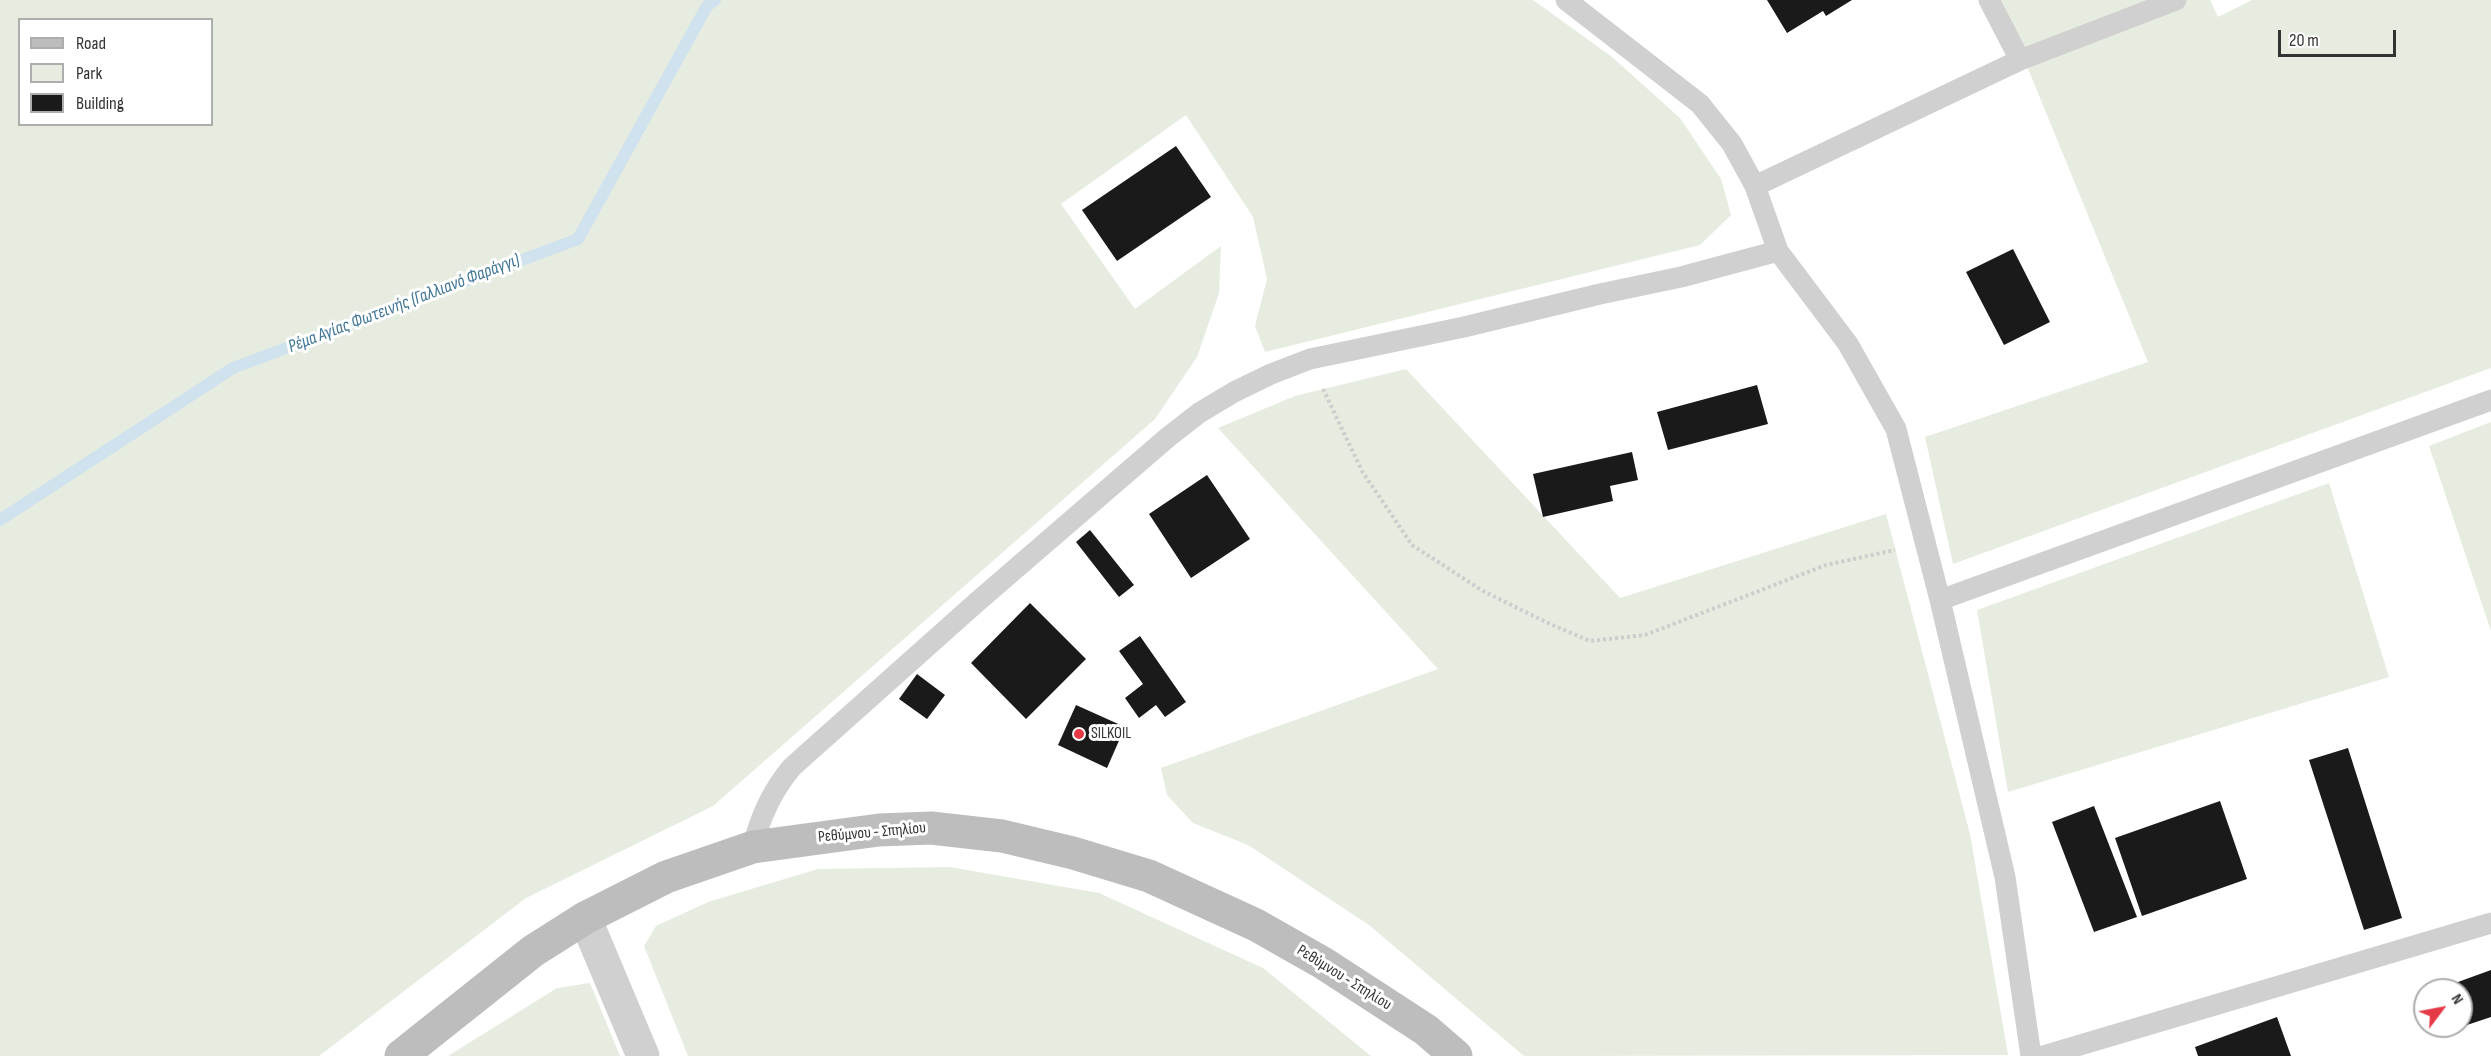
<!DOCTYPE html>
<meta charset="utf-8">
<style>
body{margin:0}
#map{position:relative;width:2491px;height:1056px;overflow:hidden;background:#fff;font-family:"Sofia Sans Condensed",sans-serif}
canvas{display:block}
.legend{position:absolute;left:18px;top:18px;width:195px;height:108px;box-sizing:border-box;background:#fff;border:2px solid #adadad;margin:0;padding:8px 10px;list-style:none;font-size:18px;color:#333}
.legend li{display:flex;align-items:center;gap:12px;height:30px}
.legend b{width:30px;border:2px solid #adadad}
.north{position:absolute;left:2413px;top:978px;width:60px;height:60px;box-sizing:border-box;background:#fff;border:2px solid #adadad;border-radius:50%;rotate:58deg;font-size:16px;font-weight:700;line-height:24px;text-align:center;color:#333}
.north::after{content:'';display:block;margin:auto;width:21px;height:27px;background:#e63946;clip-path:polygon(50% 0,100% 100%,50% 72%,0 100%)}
.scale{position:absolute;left:2278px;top:30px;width:118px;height:27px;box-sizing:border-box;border:3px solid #333;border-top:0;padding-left:8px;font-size:18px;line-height:21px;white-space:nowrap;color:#333;-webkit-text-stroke:4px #fff;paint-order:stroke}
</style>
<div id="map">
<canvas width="2491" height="1056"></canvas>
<ul class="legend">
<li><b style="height:8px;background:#bdbdbd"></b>Road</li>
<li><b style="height:16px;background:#e6ecdf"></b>Park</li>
<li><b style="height:16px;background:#1a1a1a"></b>Building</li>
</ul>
<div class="north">N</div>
<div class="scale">20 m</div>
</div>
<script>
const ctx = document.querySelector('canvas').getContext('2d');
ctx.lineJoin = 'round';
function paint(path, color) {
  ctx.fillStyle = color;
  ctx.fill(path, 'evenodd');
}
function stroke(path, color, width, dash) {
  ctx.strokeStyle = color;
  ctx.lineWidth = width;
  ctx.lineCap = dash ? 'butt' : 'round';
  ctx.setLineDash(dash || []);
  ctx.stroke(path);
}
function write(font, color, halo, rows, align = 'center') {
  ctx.font = font + ' "Sofia Sans Condensed",sans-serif';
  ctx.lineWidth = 6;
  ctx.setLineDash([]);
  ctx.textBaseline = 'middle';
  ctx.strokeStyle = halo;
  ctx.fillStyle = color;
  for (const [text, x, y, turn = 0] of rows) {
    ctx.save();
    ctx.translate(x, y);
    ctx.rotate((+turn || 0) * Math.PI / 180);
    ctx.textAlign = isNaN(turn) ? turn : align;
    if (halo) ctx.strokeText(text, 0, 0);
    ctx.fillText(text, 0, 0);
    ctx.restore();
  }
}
const green = new Path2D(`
 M0,0H1533L1612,57L1680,118L1721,179L1731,215L1700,245L1265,352L1255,326L1267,279L1253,217L1186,115L1061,204L1135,309L1221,246L1219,293L1197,357L1155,419L713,806L526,898L319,1056H0ZM20,20H212V124H20Z
 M2000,0H2210L2218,17L2252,0H2491V368L1953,564L1925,437L2148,362Z
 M1406,369L1620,598L1886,514L1970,834L2008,1055L1524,1056L1369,925L1248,845L1193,823L1167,795L1161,768L1438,669L1218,428L1295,396Z
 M2491,422V631L2429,446Z
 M2329,483L2389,677L2008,792L1977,610Z
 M950,867L1099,893L1263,968L1371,1056H688L644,946L656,926L708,902L818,869Z
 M590,983L620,1056H448L557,988Z`);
const stream = new Path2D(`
 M0,520L233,368L578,239L707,6L715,0`);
const building = new Path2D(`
 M1767,0H1852L1826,16L1823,11L1787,33Z
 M1176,146L1211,197L1117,261L1082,210Z
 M2013,249L2050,322L2004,345L1966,272Z
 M1757,385L1768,424L1668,450L1657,412Z
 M1632,452L1638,480L1610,486L1613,501L1543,517L1533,474Z
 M1207,475L1250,539L1191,578L1149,514Z
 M1090,530L1134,585L1119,597L1076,542Z
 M1030,603L1086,659L1026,719L971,663Z
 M1140,636L1186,702L1165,717L1156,705L1139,718L1125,698L1143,684L1119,651Z
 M917,674L945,695L927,719L899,699Z
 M1076,705L1125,727L1107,768L1058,745Z
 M2348,748L2402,918L2364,930L2309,760Z
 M2220,801L2247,879L2142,916L2115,838Z
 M2094,806L2137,917L2094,932L2052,822Z
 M2491,970V1017L2461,1027V990H2448L2447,986Z
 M2277,1017L2291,1056H2198L2195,1047Z`);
const path = new Path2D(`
 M1323,389L1362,471L1412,545L1483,591L1550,624L1590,641L1645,635L1826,565L1895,550`);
const lane = new Path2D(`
 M1566,0L1700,104L1732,144L1755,186L1778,251L1848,344L1896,429L1940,600L2005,877L2031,1056
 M1989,0L2020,60
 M1755,186L2020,60L2176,0
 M1940,600L2491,400
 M753,847C760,816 772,791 792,767L977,602L1167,438L1199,413L1234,392L1271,374L1310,359L1464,327L1600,294L1681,277L1778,251
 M2043,1056L2491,923`);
const street = new Path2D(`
 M585,918L643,1056`);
const secondary = new Path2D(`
 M401,1056L533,951L585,918L666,877L753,847L879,830L931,828L1002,836L1073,853L1149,876L1256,925L1323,963L1426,1030L1456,1056`);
const markers = [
 [1079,734,6,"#e63946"]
];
const poiNames = [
 ["SILKOIL",1091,734]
];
const streetNames = [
 ["Ρεθύμνου - Σπηλίου",872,833,-5],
 ["Ρεθύμνου - Σπηλίου",1344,978,32]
];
const waterNames = [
 ["Ρέμα Αγίας Φωτεινής (Γαλλιανό Φαράγγι)",404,304,-21]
];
paint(green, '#e6ecdf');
stroke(stream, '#cfe2ee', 12);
paint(building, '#1a1a1a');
stroke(path, '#cdcdcd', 4, [3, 3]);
stroke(lane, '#d0d0d0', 21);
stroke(street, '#d0d0d0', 33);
stroke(secondary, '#bdbdbd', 33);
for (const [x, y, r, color] of markers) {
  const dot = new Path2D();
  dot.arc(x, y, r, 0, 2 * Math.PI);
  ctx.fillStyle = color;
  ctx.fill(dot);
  stroke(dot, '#fff', 2);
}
write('16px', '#333', '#fff', poiNames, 'left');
write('16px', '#333', '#fff', streetNames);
write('italic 18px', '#3f7597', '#fff', waterNames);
</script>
